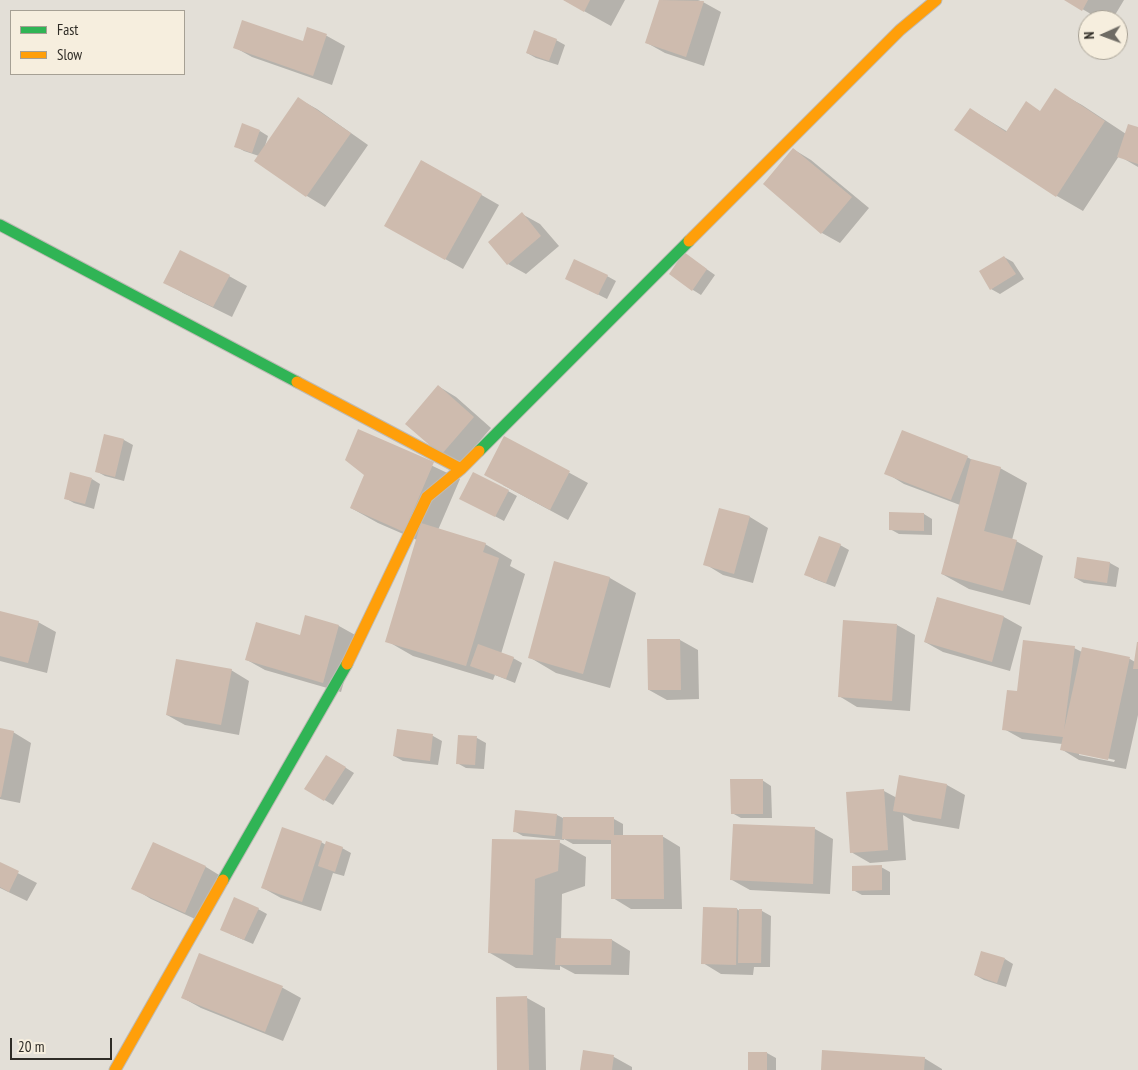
<!DOCTYPE html>
<style>
body{margin:0}
#map{position:relative;width:1138px;height:1070px;overflow:hidden;background:#e3dfd7;font-family:"PT Sans Narrow",sans-serif}
canvas{display:block}
.legend{position:absolute;left:10px;top:10px;width:175px;height:65px;box-sizing:border-box;background:#f6eede;border:1px solid #a6a094;margin:0;padding:6px 9px;list-style:none;font-size:15px;color:#2f2c26}
.legend li{display:flex;align-items:center;gap:10px;height:25px}
.legend b{width:25px;border:1px solid #a6a094}
.north{position:absolute;left:1078px;top:10px;width:50px;height:50px;box-sizing:border-box;background:#f6eede;border:1px solid #a6a094;border-radius:50%;rotate:268deg;font-size:14px;font-weight:700;line-height:20px;text-align:center;color:#2f2c26}
.north::after{content:'';display:block;margin:auto;width:18px;height:22px;background:#6e6b64;clip-path:polygon(50% 0,100% 100%,50% 72%,0 100%)}
.scale{position:absolute;left:10px;top:1038px;width:102px;height:22px;box-sizing:border-box;border:2px solid #2f2c26;border-top:0;padding-left:6px;font-size:15px;line-height:18px;white-space:nowrap;color:#2f2c26;-webkit-text-stroke:4px #f6eede;paint-order:stroke}
</style>
<div id="map">
<canvas width="1138" height="1070"></canvas>
<ul class="legend">
<li><b style="height:6px;background:#30b455"></b>Fast</li>
<li><b style="height:6px;background:#ff9f0a"></b>Slow</li>
</ul>
<div class="north">N</div>
<div class="scale">20 m</div>
</div>
<script>
const ctx = document.querySelector('canvas').getContext('2d');
ctx.lineJoin = 'round';
function paint(path, color) {
  ctx.fillStyle = color;
  ctx.fill(path, 'evenodd');
}
function stroke(path, color, width, dash) {
  ctx.strokeStyle = color;
  ctx.lineWidth = width;
  ctx.lineCap = dash ? 'butt' : 'round';
  ctx.setLineDash(dash || []);
  ctx.stroke(path);
}
const shadow = new Path2D(`
 M564,0H625L611,26Z
 M660,0H698L703,2L721,12L704,66L665,53L647,43Z
 M1067,0H1124L1112,20H1101Z
 M308,29L327,36L345,46L332,85L252,57L234,47L303,43Z
 M556,40L565,45L558,65L536,58L527,53Z
 M1055,90L1082,105L1126,134L1138,129V167L1119,156L1083,211L1057,196L970,109L1008,132L1041,112Z
 M299,99L317,109L368,145L325,207L307,196L255,161L259,156L244,151L235,146L260,131L268,136L265,146Z
 M793,149L811,160L869,208L840,243L822,233L764,184Z
 M422,161L499,205L463,269L386,226Z
 M522,214L540,224L559,246L526,274L508,264Z
 M685,254L715,275L701,295L693,290Z
 M1004,257L1013,262L1024,279L1000,294L991,289Z
 M229,276L247,286L232,317L183,293L165,282Z
 M607,276L616,281L607,299L575,283Z
 M438,386L456,397L491,428L460,464L442,454Z
 M359,431L460,479L438,530L485,544L512,560L510,566L525,574L501,654L513,658L522,663L515,683L495,675L493,680L413,656L387,641L417,540L378,523L351,508L365,475Z
 M105,436L124,440L133,445L124,481L105,476L96,471Z
 M504,437L588,483L568,520L503,485Z
 M967,457L974,461L1000,468L1027,483L1012,540L1016,541L1043,556L1030,605L969,589L942,574L960,505L904,484L886,473Z
 M92,479L100,484L94,509L74,503L65,498Z
 M508,491L517,496L504,521L470,503Z
 M720,509L750,517L768,528L753,583L723,575L705,564Z
 M924,514L932,519V535L899,534L890,529Z
 M840,545L849,550L835,587L814,579L806,574Z
 M1078,558L1110,563L1119,568L1116,587L1084,583L1075,578Z
 M555,563L610,578L636,593L610,688L556,673L529,657Z
 M937,598L1004,617L1022,627L1010,671L943,652L925,642Z
 M0,612L38,622L56,632L47,673L0,661Z
 M306,617L339,626L357,636L341,692L265,670L247,660L301,636Z
 M897,625L915,635L910,711L857,707L839,696Z
 M680,640L698,650L699,699L667,700L649,690Z
 M1138,643V715L1126,769L1079,760L1061,749L1062,744L1022,739L1004,729L1018,693L1074,648L1082,652L1083,649L1130,659L1135,662ZM1079,752L1115,760L1114,762L1079,755Z
 M231,670L249,681L239,735L185,725L167,715Z
 M0,730L13,732L31,743L20,803L0,799Z
 M398,731L433,736L442,741L438,765L403,761L394,756Z
 M459,736L477,738L486,743L484,769L466,768L457,763Z
 M335,761L354,773L333,805L306,789Z
 M762,780L771,786L772,818H741L732,813Z
 M947,785L965,795L959,829L913,821L903,815L906,860L870,863L851,852L884,791L897,798Z
 M557,815L563,818L614,819L623,824V836H662L680,847L682,909H631L613,898L612,844H573L564,839V840L523,836L514,831Z
 M815,829L833,839L830,894L750,890L732,880Z
 M557,841L586,857L585,886L562,894L561,940H612L630,951L629,975L575,974L560,966V970L516,968L490,953Z
 M321,842L326,845L342,848L351,853L344,876L333,873L321,911L281,898L263,888Z
 M154,843L206,867L224,878L204,923L151,899L133,888Z
 M0,864L37,883L27,901L0,888Z
 M881,867L890,872V895H862L853,890Z
 M258,909L267,914L253,944L230,934Z
 M737,909L741,912L762,911L771,916L770,967H754L753,975L721,974L703,963Z
 M200,954L283,988L301,998L283,1041L201,1008L183,998Z
 M1005,959L1013,964L1006,987L984,980L975,975Z
 M497,998H527L545,1008L546,1070H498Z
 M584,1052L614,1057L632,1067V1070H581Z
 M767,1053L776,1058V1070H749Z
 M924,1058L942,1069V1070H822Z`);
const building = new Path2D(`
 M563,0H590L584,12Z
 M659,0L704,1L686,57L645,43Z
 M1064,0H1088L1082,11Z
 M242,20L303,41L307,27L327,34L313,76L233,48Z
 M534,30L557,39L549,61L526,53Z
 M1055,88L1105,121L1056,197L954,130L970,108L1006,132L1026,101L1040,111Z
 M298,97L351,133L306,197L254,161Z
 M242,123L260,130L252,153L234,147Z
 M1128,124L1138,127V164L1117,157Z
 M793,148L852,197L821,234L763,184Z
 M421,160L482,194L445,260L384,226Z
 M522,212L541,236L507,265L488,242Z
 M180,250L230,275L213,307L163,283Z
 M684,252L707,269L692,291L669,274Z
 M1004,256L1016,274L990,290L979,271Z
 M574,259L608,275L598,295L565,279Z
 M438,385L474,417L441,455L405,424Z
 M358,429L434,462L404,532L350,508L364,475L345,460Z
 M902,430L968,456L951,500L884,474Z
 M104,434L124,439L115,477L95,472Z
 M504,436L570,471L550,510L484,475Z
 M971,459L1001,467L984,531L1017,540L1003,591L941,574Z
 M70,472L92,478L85,504L64,499Z
 M473,472L509,490L495,517L459,499Z
 M719,508L750,516L734,574L703,565Z
 M889,512L924,513V531L889,530Z
 M421,523L486,543L483,552L499,558L466,666L385,642Z
 M819,536L841,544L826,583L804,575Z
 M1077,557L1110,562L1107,583L1074,578Z
 M554,561L610,577L583,674L528,658Z
 M937,597L1004,616L992,662L924,642Z
 M0,611L39,621L28,663L0,656Z
 M305,615L339,625L323,683L245,660L256,622L300,635Z
 M843,620L897,624L892,701L838,697Z
 M647,639H680L681,690H648Z
 M1023,640L1075,646L1064,730L1082,647L1130,657L1108,760L1060,750L1063,737L1002,730L1007,690L1017,691Z
 M1137,642H1138V669H1133Z
 M478,644L514,657L506,679L470,666Z
 M176,659L232,669L221,725L166,715Z
 M0,728L14,731L1,797H0Z
 M397,729L433,734L430,761L393,756Z
 M458,735L477,736L475,765L456,764Z
 M326,755L346,767L324,801L304,789Z
 M899,775L947,784L941,819L893,811Z
 M730,779H763V814H731Z
 M884,789L888,850L850,853L846,792Z
 M515,810L557,814L555,836L513,832Z
 M563,817H614V835H663L664,899H611V840L562,839Z
 M733,824L815,827L813,884L730,880Z
 M282,827L322,841L302,902L261,888Z
 M492,839L560,840L558,871L535,879L533,955L488,953Z
 M326,841L343,847L335,872L318,866Z
 M153,842L206,866L185,913L131,889Z
 M0,862L19,871L9,892L0,887Z
 M882,865V890L852,891V866Z
 M234,897L259,908L244,940L220,930Z
 M703,907L737,908L736,965L701,964Z
 M739,909H762L761,963H738Z
 M556,938L612,939L611,965H555Z
 M981,951L1005,958L997,983L974,975Z
 M199,953L283,986L265,1032L181,998Z
 M527,996L529,1070H497L496,997Z
 M583,1050L614,1055L612,1070H580Z
 M822,1050L925,1057L924,1070H821Z
 M748,1052H767V1070H748Z`);
const fast = new Path2D(`
 M0,225L297,382
 M479,451L689,241
 M223,880L347,664`);
const slow = new Path2D(`
 M689,241L900,30L936,0
 M297,382L461,469
 M347,664L427,497L461,469L479,451
 M115,1070L223,880`);
paint(shadow, '#0003');
paint(building, '#cebbae');
stroke(fast, '#bebab4', 13);
stroke(slow, '#bebab4', 13);
stroke(fast, '#30b455', 11);
stroke(slow, '#ff9f0a', 11);
</script>
